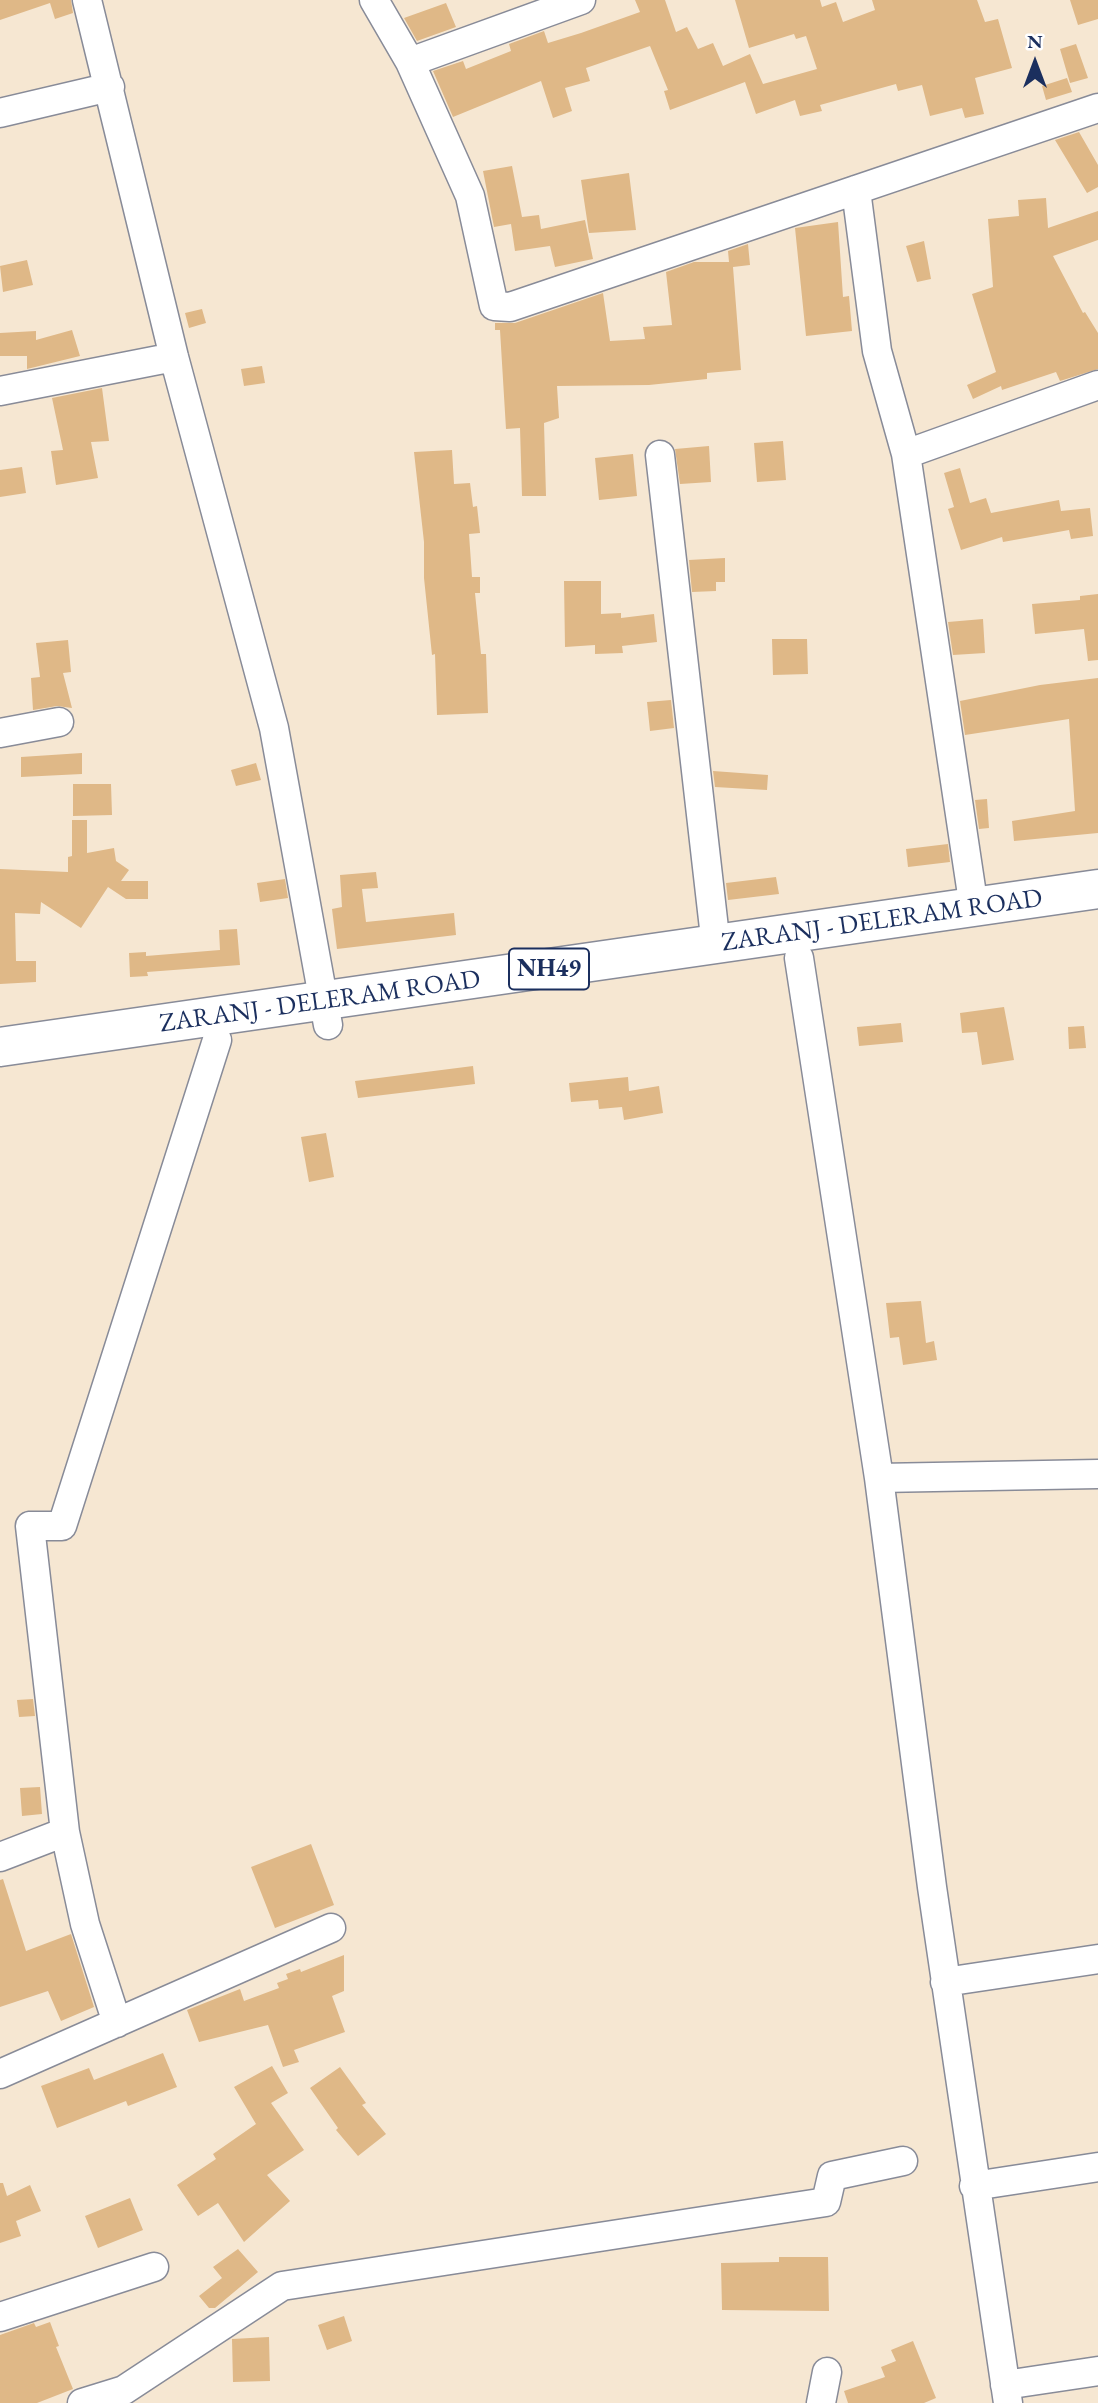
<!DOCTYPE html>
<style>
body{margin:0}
#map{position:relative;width:1098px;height:2403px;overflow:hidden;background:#f6e7d2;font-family:"EB Garamond",serif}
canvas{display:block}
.north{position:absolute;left:1000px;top:28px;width:70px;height:70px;-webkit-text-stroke:5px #fff;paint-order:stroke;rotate:0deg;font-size:19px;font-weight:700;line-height:28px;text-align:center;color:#1b2f5e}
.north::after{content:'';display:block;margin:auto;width:24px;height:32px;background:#1b2f5e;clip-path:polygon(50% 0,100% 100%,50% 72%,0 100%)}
</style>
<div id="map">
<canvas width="1098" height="2403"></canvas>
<div class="north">N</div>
</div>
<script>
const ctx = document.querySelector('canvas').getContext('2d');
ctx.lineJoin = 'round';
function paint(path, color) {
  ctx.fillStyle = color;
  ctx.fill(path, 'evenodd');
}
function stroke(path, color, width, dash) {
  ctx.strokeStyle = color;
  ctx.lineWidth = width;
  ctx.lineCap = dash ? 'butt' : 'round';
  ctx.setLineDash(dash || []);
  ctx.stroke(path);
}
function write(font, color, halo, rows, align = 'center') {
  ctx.font = font + ' "EB Garamond",serif';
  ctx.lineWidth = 5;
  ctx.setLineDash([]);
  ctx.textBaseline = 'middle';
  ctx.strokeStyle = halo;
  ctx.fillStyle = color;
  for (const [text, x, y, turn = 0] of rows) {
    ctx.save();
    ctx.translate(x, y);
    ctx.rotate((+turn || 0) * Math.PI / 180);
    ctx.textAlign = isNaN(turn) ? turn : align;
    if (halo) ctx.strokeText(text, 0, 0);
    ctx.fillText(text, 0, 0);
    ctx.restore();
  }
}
const building = new Path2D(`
 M0,0H71L73,13L55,19L50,3L0,20Z
 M635,0H665L676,32L687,27L698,49L713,43L723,66L750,54L763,84L817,69L806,36L796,39L794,34L749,48L735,0H820L822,7L836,2L843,22L875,10L872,0H977L985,22L998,19L1012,68L975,78L984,114L965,118L962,108L930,116L922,85L898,91L896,84L820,105L822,111L800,116L795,100L756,114L745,82L670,110L664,91L668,90L650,46L586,68L590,81L565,88L572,111L553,118L541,81L453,117L433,71L463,61L466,69L511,51L509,44L544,31L548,43L581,33L640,12Z
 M1070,0H1098V19L1078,25Z
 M446,3L456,27L417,41L404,18Z
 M1076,44L1088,78L1070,83L1060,49Z
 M1067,78L1072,92L1046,100L1042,86Z
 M1079,132L1098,165V187L1087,193L1055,140Z
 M512,166L522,217L539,215L541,229L585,220L593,259L555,267L550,246L515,251L511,224L494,227L483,171Z
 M629,173L636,230L589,233L581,180Z
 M1046,198L1048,228L1098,211V240L1053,256L1083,313L1085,312L1098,333V369L1060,381L1056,372L1002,390L1001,386L973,399L967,385L996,372L972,294L993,287L988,219L1019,216L1018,200Z
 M838,222L843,297L849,296L852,331L806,336L795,228Z
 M924,241L931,279L917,282L906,246Z
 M748,244L750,265L733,267L741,370L707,373V379L649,385L557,386L559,418L544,423L546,496H522L520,428L506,429L500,330H495V323H515L603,293L610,341L645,339L643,327L672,325L666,272L694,262H729L728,251Z
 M27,260L33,285L3,292L0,266Z
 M202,309L206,323L189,328L185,313Z
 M72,330L80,356L27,369V356H0V333L36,331V340Z
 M262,366L265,383L244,386L241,369Z
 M102,388L109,441L91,442L98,478L56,485L51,451L63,450L52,398Z
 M783,441L786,480L757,482L754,443Z
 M709,446L711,482L680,484L675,449Z
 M452,450L454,484L470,483L473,507L477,506L480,533L469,534L472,577H480V593H475L481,654H486L488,713L437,715L435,654L432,655L424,578V542L414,452Z
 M633,454L637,496L599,500L595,458Z
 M22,467L26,493L0,497V470Z
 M960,468L970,503L986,498L991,513L1059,500L1061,511L1090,508L1093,536L1071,539L1069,530L1003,542L1002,537L961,550L948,509L954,507L944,473Z
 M725,558V582H716V591L692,592L689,560Z
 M564,581H601V614L621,613V618L654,614L657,642L622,646L623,653L595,654V645L565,647Z
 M1098,594V660L1088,661L1084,629L1035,634L1032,604L1080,600V596Z
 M983,619L985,653L953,655L948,622Z
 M772,639H807L808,674L773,675Z
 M68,640L71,672L63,673L72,708L57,706L33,710L31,678L40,677L36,643Z
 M1098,678V833L1014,841L1012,821L1075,811L1069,719L965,735L960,701L1040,685Z
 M671,700L674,728L650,731L647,702Z
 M82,753V774L21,777V757Z
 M256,763L261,780L236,786L231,770Z
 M713,771L768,775L767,790L715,787Z
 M73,784H111L112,815L73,816Z
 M987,799L989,828L979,829L975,800Z
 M72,820H87V853L114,848L116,861L129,870L121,881H148V899H126L108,887L81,928L41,902L40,914L15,913L16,961H36V982L0,984V869L68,872V857L72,856Z
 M948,844L950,862L908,867L906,849Z
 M376,872L378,888L362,889L366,922L454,913L456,935L337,949L332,909L342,907L340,875Z
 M776,877L779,894L728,900L726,883Z
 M285,879L288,898L260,902L257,883Z
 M237,929L240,965L147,972L148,976L130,977L129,953L146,952V956L220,950L219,930Z
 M1004,1007L1014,1060L982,1065L977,1032L962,1033L960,1013Z
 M901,1023L903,1042L859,1046L857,1027Z
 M1084,1026L1086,1048L1069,1049L1068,1027Z
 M473,1066L475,1084L358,1098L355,1081Z
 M628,1077L629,1091L659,1086L663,1113L624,1120L622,1107L599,1109L598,1100L571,1102L569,1083Z
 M326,1133L334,1177L309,1182L301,1137Z
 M921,1301L926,1343L934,1341L937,1360L903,1365L899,1337L890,1338L886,1303Z
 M33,1699L35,1716L19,1717L17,1700Z
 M40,1787L42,1814L22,1816L20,1788Z
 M311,1844L334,1905L275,1928L251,1867Z
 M3,1879L26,1951L71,1934L94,2007L61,2021L48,1991L0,2007V1880Z
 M344,1955V1991L332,1996L345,2032L294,2050L299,2062L283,2067L268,2025L199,2042L187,2010L240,1989L244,2001L279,1988L277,1983L288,1979L286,1974L300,1969L301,1972Z
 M163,2053L177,2087L128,2106L126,2101L57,2128L41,2086L89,2068L94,2080Z
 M272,2066L288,2093L271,2103L304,2150L267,2175L290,2201L244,2242L218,2203L198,2216L177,2185L216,2159L213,2154L256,2124L234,2087Z
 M340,2067L366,2103L362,2105L386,2134L358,2156L336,2130L338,2128L310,2088Z
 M0,2183H3L7,2196L30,2185L41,2211L16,2221L21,2236L0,2243Z
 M130,2198L143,2230L98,2248L85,2216Z
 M238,2249L258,2272L215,2308H209L199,2296L222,2278L213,2267Z
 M779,2257H828L829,2311L722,2310L721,2263L779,2262Z
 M344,2316L352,2341L327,2350L318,2325Z
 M50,2322L59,2346L56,2347L73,2389L37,2403H0V2335L34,2323L36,2327Z
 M269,2337L270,2381L233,2382L232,2339Z
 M913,2341L936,2398L924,2403H848L844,2391L885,2377L881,2367L896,2361L891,2350Z`);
const minor = new Path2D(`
 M87,0L174,357L274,728L328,1025
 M374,0L410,62L470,196L494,306L510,307L1098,108
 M410,62L581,0
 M0,113L110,87
 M856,190L877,351L906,454L974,908
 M0,391L174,357
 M906,454L1098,385
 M660,455L716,946
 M0,733L59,722
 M799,958L879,1478L932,1887L1008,2403
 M879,1478L1098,1474
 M0,1857L65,1832
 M945,1982L1098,1959
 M117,2023L85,1924L65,1832L30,1526H62L217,1040
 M0,2074L331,1928
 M974,2186L1098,2167
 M0,2317L154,2267
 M1005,2385L1098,2371
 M82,2403L124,2390L282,2286L826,2202L832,2176L903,2161
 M821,2403L827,2372`);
const highway = new Path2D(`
 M0,1047L1098,889`);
const shields = [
 [549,969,80]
];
const shieldNames = [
 ["NH49",549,969]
];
const streetNames = [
 ["ZARANJ - DELERAM ROAD",882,921,-8],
 ["ZARANJ - DELERAM ROAD",320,1002,-8]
];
paint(building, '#dfb887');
stroke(minor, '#888b98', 31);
stroke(highway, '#888b98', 41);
stroke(minor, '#fff', 28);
stroke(highway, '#fff', 38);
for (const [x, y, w] of shields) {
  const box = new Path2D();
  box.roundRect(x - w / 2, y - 20.5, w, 41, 5);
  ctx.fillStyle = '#fff';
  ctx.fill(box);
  stroke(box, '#1b2f5e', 2);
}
write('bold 24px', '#1b2f5e', null, shieldNames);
write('26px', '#1b2f5e', '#fff', streetNames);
</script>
